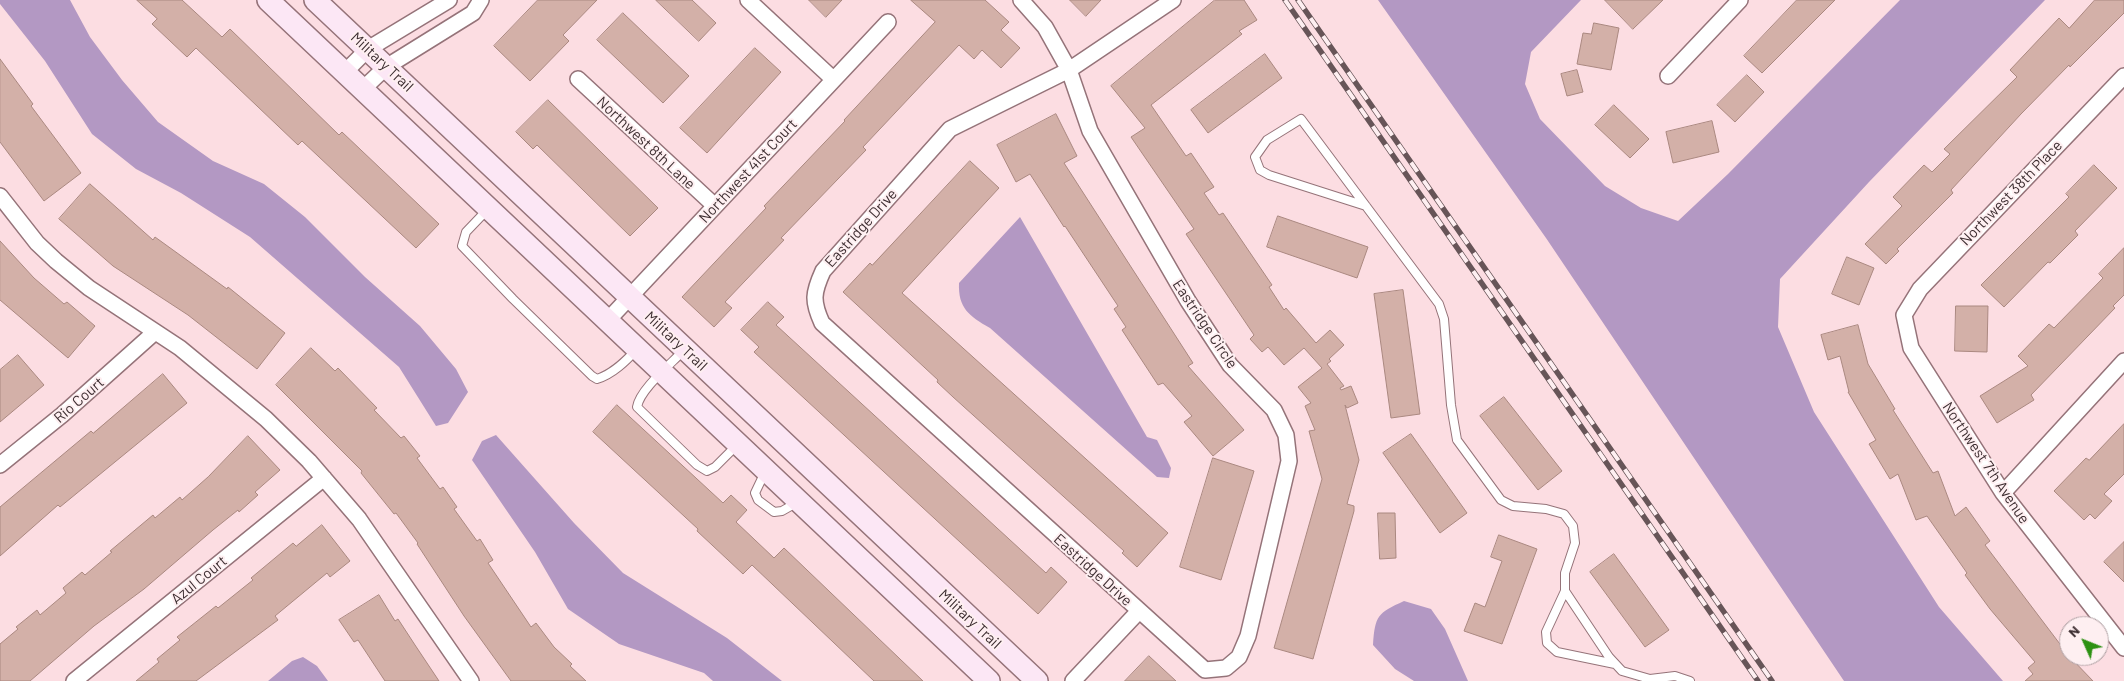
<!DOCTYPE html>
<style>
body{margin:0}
#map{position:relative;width:2124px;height:681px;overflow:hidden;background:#fcdde2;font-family:Barlow,sans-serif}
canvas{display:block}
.north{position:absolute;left:2059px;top:616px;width:50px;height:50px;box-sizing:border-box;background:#feeff1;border:1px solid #b0a1a4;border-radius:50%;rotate:314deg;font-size:14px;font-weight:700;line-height:20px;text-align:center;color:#3c2d30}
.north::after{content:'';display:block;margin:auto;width:18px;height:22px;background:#2d9112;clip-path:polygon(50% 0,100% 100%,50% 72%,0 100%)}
</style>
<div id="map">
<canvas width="2124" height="681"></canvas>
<div class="north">N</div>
</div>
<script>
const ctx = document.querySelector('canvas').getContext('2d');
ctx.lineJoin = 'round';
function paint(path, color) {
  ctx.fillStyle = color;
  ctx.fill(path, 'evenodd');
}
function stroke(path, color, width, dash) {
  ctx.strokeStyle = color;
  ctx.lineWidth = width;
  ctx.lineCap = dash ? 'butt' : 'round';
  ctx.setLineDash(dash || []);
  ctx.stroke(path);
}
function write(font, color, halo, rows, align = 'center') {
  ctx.font = font + ' Barlow,sans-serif';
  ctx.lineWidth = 4;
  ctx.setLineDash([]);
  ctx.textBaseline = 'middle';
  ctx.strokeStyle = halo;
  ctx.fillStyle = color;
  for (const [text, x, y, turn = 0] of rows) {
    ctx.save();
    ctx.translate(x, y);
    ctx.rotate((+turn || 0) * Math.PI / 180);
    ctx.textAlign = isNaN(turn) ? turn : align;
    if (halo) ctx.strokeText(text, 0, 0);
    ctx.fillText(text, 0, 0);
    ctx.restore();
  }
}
const water = new Path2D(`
 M0,0H70L90,37L122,80L158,122L213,161L264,184L305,217L365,277L420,326L456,369L468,392L448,423L436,426L399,367L250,237L181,193L136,169L92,134L45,61L0,4Z
 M1378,0H1581L1531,52L1525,84L1540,119L1605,186L1641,208L1678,221L1728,174L1900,0H2045L1869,182L1780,279L1778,327L1814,412L1939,607L2003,681H1844L1546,238Z
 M1020,217L1147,437L1157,440L1171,468L1169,478L1157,477L990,328C969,316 958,308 959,283Z
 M496,435L574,523L623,573L727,638L782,681H713L704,673L619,644L568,609L535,552L472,460L482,441Z
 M1404,601L1431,609L1445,629L1468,681H1414L1395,669L1373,645C1375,615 1378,613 1404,601Z
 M303,657L317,666L328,681H268L292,661Z`);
const building = new Path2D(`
 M137,0H182L222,37L230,29L339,135L342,132L439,224L416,248L302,141L298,145L196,48L187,57L152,24L157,19Z
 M538,0H597L563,35L569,41L530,81L494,46Z
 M656,0H692L716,23L699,41Z
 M809,0H842L826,17Z
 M911,0H985L1009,22L1001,30L1020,48L1001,68L982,50L974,59L959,45L863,147L866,150L781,238L784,240L725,302L732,308L714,327L682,297L766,208L764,206L845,121L844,120L935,22Z
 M1070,0H1101L1086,16Z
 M1215,0H1244L1257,20L1239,31L1242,34L1151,105L1186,156L1191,153L1214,187L1204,193L1219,215L1223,213L1272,285L1269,287L1284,310L1286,308L1316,343L1330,330L1344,345L1329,359L1331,361L1327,364L1344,386L1340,388L1341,390L1351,386L1358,403L1347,408L1345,405L1359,460L1347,504L1354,506V511L1313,659L1274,648L1322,479L1309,431L1315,430L1305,406L1311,403L1298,387L1322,368L1304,348L1284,365L1268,347L1262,352L1250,339L1254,335L1186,234L1194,229L1131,137L1145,128L1111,86Z
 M1605,0H1663L1633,29Z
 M1797,0H1835L1762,73L1744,56Z
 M2095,0H2124V13L2070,67L2069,65L2021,114L1951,190L1953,193L1897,249L1899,251L1886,264L1865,244L1902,206L1893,197L1924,165L1932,172L1950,154L1944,149L2017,77L2010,70L2059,18L2069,28Z
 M623,13L689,76L663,103L597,40Z
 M1594,23L1619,28L1611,70L1577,64L1583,33L1591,34Z
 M755,48L781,72L707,153L680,128Z
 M1265,54L1282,78L1208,133L1191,110Z
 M0,59L33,104L31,106L81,173L44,201L0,142Z
 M1577,70L1583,92L1567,96L1561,74Z
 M1747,75L1764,92L1735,122L1717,105Z
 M548,100L658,208L630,236L537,145L533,149L516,132Z
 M1614,105L1649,139L1630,158L1595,125Z
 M1056,114L1077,156L1064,163L1193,363L1188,366L1244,430L1213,456L1184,422L1192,416L1163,383L1158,385L1122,330L1126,327L1114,309L1118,306L1065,226L1064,227L1030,174L1016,182L997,145Z
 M1712,121L1719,152L1673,163L1666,132Z
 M970,161L999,188L902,293L1168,533L1137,567L1122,553L1124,551L953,397L937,382L938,380L843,292L870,263L872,265Z
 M2094,165L2117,188L2075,231L2078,235L2050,263L2048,262L2004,307L1981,285L2069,197L2066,194Z
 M90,184L153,240L155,237L227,289L228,287L285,333L257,369L188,315L113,266L59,219Z
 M1278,216L1368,247L1357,278L1267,247Z
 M0,241L34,278L64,304L67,302L95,326L68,358L0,300Z
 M2124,248V295L2113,306L2115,308L2031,395L2034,400L1997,423L1980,396L2028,366L2018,356L2049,324L2054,328L2103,278L2099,274Z
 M1847,257L1874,268L1859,305L1832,294Z
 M1403,290L1420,414L1391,418L1374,294Z
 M768,302L784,317L776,325L1046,573L1051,567L1067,582L1038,614L754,352L759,347L741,330Z
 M1956,306H1988L1987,352L1955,351Z
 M1858,325L1868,364L1895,409L1893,410L1933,473L1938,471L1955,516L1966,507L1990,541L1985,545L2069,656L2093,681H2025L2033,674L2028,668L2035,662L1990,609L1965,575L1967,573L1927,516L1916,520L1898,474L1890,479L1869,444L1876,440L1848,392H1849L1840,356L1828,360L1821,335Z
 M311,348L335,371L338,368L377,408L374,410L401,438L404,436L420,456L417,458L440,489L443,487L457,507L454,509L477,541L480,539L493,560L488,563L531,627L536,623L554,647L572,664L570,666L586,681H511L464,616L417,544L418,543L396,513L394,514L361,473L362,471L276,385Z
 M18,355L44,385L0,422V370Z
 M163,374L187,403L60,507L58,505L0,556V507L91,431L93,433Z
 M1504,397L1562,471L1538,490L1480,416Z
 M617,405L723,503L731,495L747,510L736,522L774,558L784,548L923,681H874L752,565L743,574L697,531L698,529L593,432Z
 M2124,424V474L2104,494L2112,501L2095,519L2090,514L2084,520L2054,491L2086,458L2089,460Z
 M1411,434L1467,513L1440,533L1383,453Z
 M248,436L280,470L255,492L258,495L239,512L238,510L213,530L144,589L94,626L30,681H0V644L18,629L16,627L37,610L40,615L66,593L63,588L82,572L85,575L112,552L110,551L153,515L155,518L180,497L182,500L208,477Z
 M1213,458L1254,471L1221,580L1180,567Z
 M1378,513H1395L1396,558L1380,559Z
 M322,525L350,561L330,577L327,573L275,616L278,620L196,681H136L159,662L157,659L180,640L177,637L216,606L218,608L253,580L251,578L293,543L296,546Z
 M1499,535L1537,549L1502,644L1464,631L1475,603L1485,607L1502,561L1491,557Z
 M2124,542V582L2104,562Z
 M1614,554L1669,630L1645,647L1590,572Z
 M379,595L395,621L398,619L415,645L439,681H385L358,640L354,642L339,620Z
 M1149,656L1176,681H1125Z`);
const lane = new Path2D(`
 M1366,206L1269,175L1260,170L1255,157L1267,140L1301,119L1439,304L1444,319L1451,405L1457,440L1501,500L1513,506L1546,509L1564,514L1573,526L1575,543L1565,573V591L1609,657L1622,671L1650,679L1675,676L1690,681
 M488,209L466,232L462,246L513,299L592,376L597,379C613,374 626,361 637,349
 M684,350C671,364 640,389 637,407L697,465L707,471L715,467L737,445
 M765,472L755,493L758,500L774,512L782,511L796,503
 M1565,591L1546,632L1547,643L1557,652L1615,664`);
const street = new Path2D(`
 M748,0L833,79
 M1021,0L1045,27L1069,70L1090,131L1188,301L1230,365L1274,410L1286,435L1289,461L1248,636L1239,657L1226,668L1205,670L822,323C812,301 813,293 823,271L950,129L1069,70L1173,0
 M345,72L368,49L449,0
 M1668,76L1740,0
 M2124,76L1920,289L1904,315L1911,348L2003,493L2124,648
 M578,79L715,206
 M363,89L386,67L473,13L481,0
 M0,196L37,243L56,261L89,288L180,348L266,419L309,461L359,519L471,681
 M608,320L888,22
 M0,465L62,415L155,332
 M2003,493L2124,361
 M74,681L324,478
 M1073,681L1139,611`);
const secondary = new Path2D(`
 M268,0L989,681
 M315,0L1037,681`);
const rail = new Path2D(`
 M1285,0L1758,681
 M1298,0L1772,681`);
const streetNames = [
 ["Military Trail",382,62,43],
 ["Northwest 8th Lane",646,143,43],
 ["Northwest 41st Court",748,171,-47],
 ["Northwest 38th Place",2011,193,-46],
 ["Eastridge Drive",861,228,-48],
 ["Eastridge Circle",1205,324,56],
 ["Military Trail",676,341,43],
 ["Rio Court",79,400,-41],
 ["Northwest 7th Avenue",1986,463,56],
 ["Eastridge Drive",1093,570,42],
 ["Azul Court",199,580,-39],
 ["Military Trail",970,619,43]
];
paint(water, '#b398c3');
paint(building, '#d3b0a8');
stroke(building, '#aa8880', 1);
stroke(lane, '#957379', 10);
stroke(street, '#957379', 18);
stroke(secondary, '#957379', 24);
stroke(lane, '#fff', 8);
stroke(street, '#fff', 15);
stroke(secondary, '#fce7f5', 21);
stroke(rail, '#675558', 5.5);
stroke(rail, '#feeff1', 4, [11]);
write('15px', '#3c2d30', '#feeff1', streetNames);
</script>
